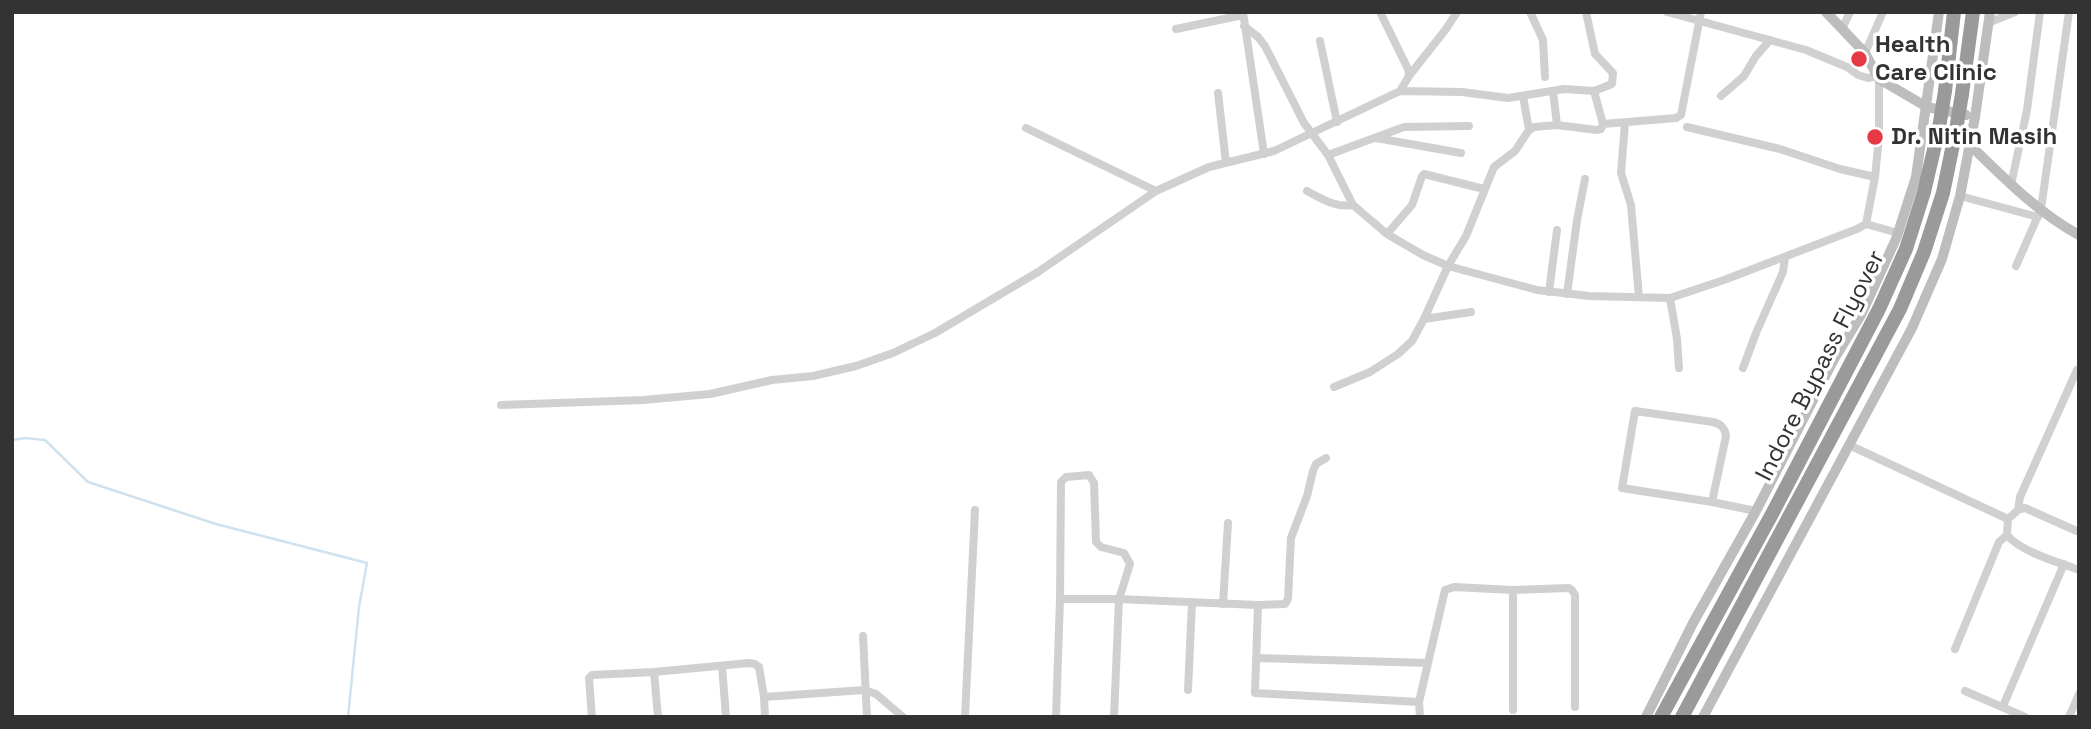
<!DOCTYPE html>
<style>
body{margin:0}
#map{position:relative;width:2091px;height:729px;overflow:hidden;background:#fff;font-family:"Space Grotesk",sans-serif}
canvas{display:block}
.frame{position:absolute;inset:0;border:14px solid #333;pointer-events:none}
</style>
<div id="map">
<canvas width="2091" height="729"></canvas>
<div class="frame"></div>
</div>
<script>
const ctx = document.querySelector('canvas').getContext('2d');
ctx.lineJoin = 'round';
function stroke(path, color, width, dash) {
  ctx.strokeStyle = color;
  ctx.lineWidth = width;
  ctx.lineCap = dash ? 'butt' : 'round';
  ctx.setLineDash(dash || []);
  ctx.stroke(path);
}
function write(font, color, halo, rows, align = 'center') {
  ctx.font = font + ' "Space Grotesk",sans-serif';
  ctx.lineWidth = 7;
  ctx.setLineDash([]);
  ctx.textBaseline = 'middle';
  ctx.strokeStyle = halo;
  ctx.fillStyle = color;
  for (const [text, x, y, turn = 0] of rows) {
    ctx.save();
    ctx.translate(x, y);
    ctx.rotate((+turn || 0) * Math.PI / 180);
    ctx.textAlign = isNaN(turn) ? turn : align;
    if (halo) ctx.strokeText(text, 0, 0);
    ctx.fillText(text, 0, 0);
    ctx.restore();
  }
}
const stream = new Path2D(`
 M12,440L25,438L45,440L88,482L216,524L367,563L359,607L348,717`);
const street = new Path2D(`
 M1243,12L1264,154
 M1380,12L1408,69L1409,76L1400,91
 M1530,12L1543,40L1545,77
 M1586,12L1595,54L1613,73L1612,84L1594,91
 M1667,12L1806,50L1847,67L1858,75L1868,78L1876,76
 M1988,23L2015,12
 M1244,26L1258,37L1265,46L1304,123L1328,155L1353,205L1387,234L1423,255L1448,266L1537,290L1589,296L1670,298L1677,339L1679,368
 M1176,29L1243,15
 M1842,29L1850,12
 M1320,41L1337,122
 M1865,53L1883,12
 M1409,76L1446,29L1457,12
 M1553,91L1557,125
 M1218,93L1226,163
 M1523,96L1529,130
 M1721,96L1744,76L1756,56L1770,40
 M1625,123L1621,173L1631,205L1639,297
 M1026,128L1156,191L1209,167L1274,151L1400,91L1462,92L1508,98L1564,89L1594,91L1603,124
 M1376,138L1461,153
 M1328,155L1404,127L1469,126
 M1875,177L1879,137V79
 M2011,185L2027,110L2040,12
 M1307,191C1322,199 1336,208 1353,205
 M1960,196L2038,217
 M1866,224L1898,233
 M1387,234L1412,205L1422,176L1424,174L1484,189
 M2016,266L2041,209L2069,12
 M1549,292L1557,230
 M1567,294L1577,220L1585,179
 M1670,298L1724,280L1857,229L1866,224L1875,177L1840,169L1780,149L1687,127
 M1424,319L1471,312
 M1743,368L1756,333L1783,272L1785,257
 M1334,387L1370,372L1398,354L1412,341L1424,319L1448,266L1466,236L1494,167L1515,151L1529,130L1534,127L1557,125L1597,130L1601,129L1603,124L1676,118L1681,115L1701,12
 M501,405L643,400L710,394L772,380L813,376L856,366L893,353L935,333L1038,272L1156,191
 M1635,411L1713,422C1721,424 1725,428 1726,436L1712,502L1622,488Z
 M1849,445L2008,519
 M1712,502L1756,511
 M2018,510L2020,497L2077,370
 M2079,532L2025,508L2018,510L2008,519L2007,535C2021,552 2058,562 2079,570
 M1060,599L1061,482L1066,477L1089,475L1094,483L1096,542L1101,547L1124,553L1130,564L1119,599L1114,717
 M1223,604L1228,523
 M1258,605L1255,693L1419,702
 M863,636L867,717
 M1955,649L1999,542L2007,535
 M1257,658L1428,663L1419,702L1420,717
 M1428,663L1445,590L1454,587L1513,590L1569,588L1572,590L1575,595V707
 M722,666L726,717
 M654,672L658,717
 M1188,690L1192,603
 M1965,691L2025,717
 M764,697L765,717
 M2003,706L2064,564
 M1513,710V590
 M592,717L589,678L592,675L654,672L749,663L755,664L759,667L764,697L864,690L876,694L903,717
 M965,717L975,510
 M1056,717L1060,599H1119L1258,605L1285,604L1288,599L1291,538L1307,496L1313,471L1316,464L1326,458
 M2069,717L2079,694`);
const secondary = new Path2D(`
 M1826,12L1865,53L1879,79L1927,107L1966,115
 M1970,145C2003,177 2038,213 2079,235
 M1646,717L1693,623L1756,511L1833,361L1861,315L1896,239L1916,177L1939,12
 M1703,717L1912,328L1942,259L1960,196L1975,117L1990,12`);
const highway = new Path2D(`
 M1945,91L1954,12
 M1962,94L1973,12
 M1661,717L1772,514L1879,309L1906,249L1924,192L1939,128
 M1682,717L1900,309L1924,252L1943,193L1956,130`);
const highwayBridge = new Path2D(`
 M1939,128L1945,91
 M1956,130L1962,94`);
const markers = [
 [1859,59,9,"#e63946"],
 [1875,137,9,"#e63946"]
];
const poiNames = [
 ["Health",1875,45],
 ["Care Clinic",1875,73],
 ["Dr. Nitin Masih",1891,137]
];
const streetNames = [
 ["Indore Bypass Flyover",1821,366,-63]
];
stroke(stream, '#cfe2ee', 2.5);
stroke(street, '#d0d0d0', 8);
stroke(secondary, '#bdbdbd', 10);
stroke(highway, '#9a9a9a', 14);
stroke(highwayBridge, '#9a9a9a', 14);
for (const [x, y, r, color] of markers) {
  const dot = new Path2D();
  dot.arc(x, y, r, 0, 2 * Math.PI);
  ctx.fillStyle = color;
  ctx.fill(dot);
  stroke(dot, '#fff', 2.5);
}
write('bold 24px', '#333', '#fff', poiNames, 'left');
write('24px', '#333', '#fff', streetNames);
</script>
